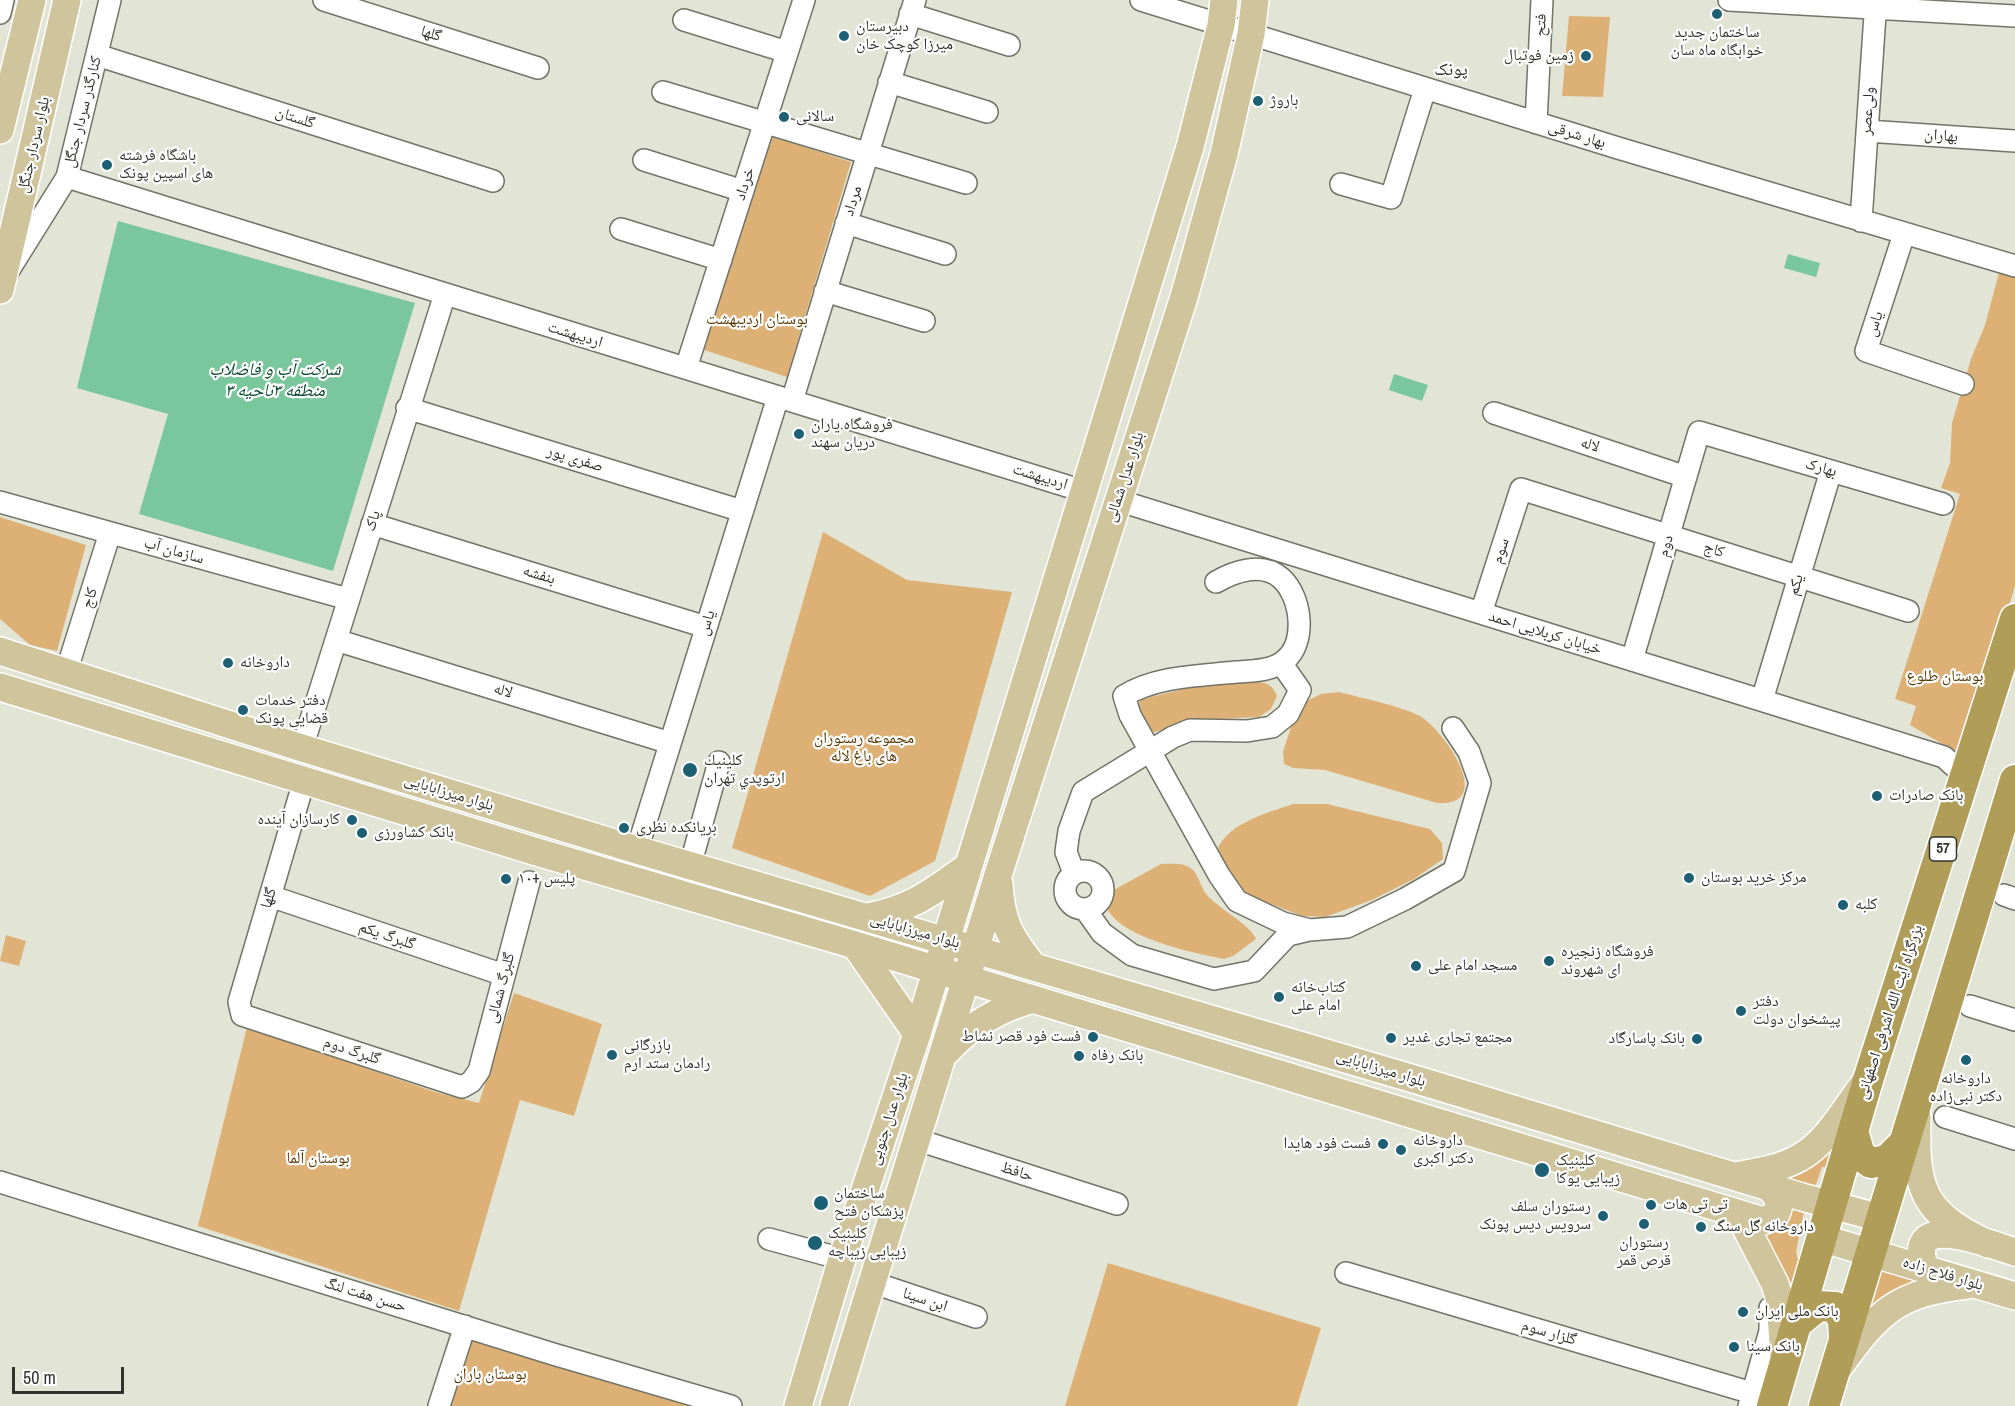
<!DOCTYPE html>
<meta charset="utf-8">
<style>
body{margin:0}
#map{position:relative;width:2015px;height:1406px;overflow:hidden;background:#e2e5d6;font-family:"Archivo Narrow",sans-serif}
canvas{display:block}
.scale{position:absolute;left:12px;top:1367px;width:112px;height:27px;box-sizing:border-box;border:3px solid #31322c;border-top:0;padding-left:8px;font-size:18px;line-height:21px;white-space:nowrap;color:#31322c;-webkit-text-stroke:4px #fff;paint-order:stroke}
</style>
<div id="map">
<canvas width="2015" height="1406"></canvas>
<div class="scale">50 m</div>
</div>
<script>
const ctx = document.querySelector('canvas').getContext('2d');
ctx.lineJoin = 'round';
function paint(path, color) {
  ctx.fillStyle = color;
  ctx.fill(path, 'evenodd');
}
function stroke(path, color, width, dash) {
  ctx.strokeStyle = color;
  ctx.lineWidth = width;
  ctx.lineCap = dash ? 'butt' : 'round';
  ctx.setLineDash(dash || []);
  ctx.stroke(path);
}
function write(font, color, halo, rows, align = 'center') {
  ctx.font = font + ' "Archivo Narrow","Noto Naskh Arabic",sans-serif';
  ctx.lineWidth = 4.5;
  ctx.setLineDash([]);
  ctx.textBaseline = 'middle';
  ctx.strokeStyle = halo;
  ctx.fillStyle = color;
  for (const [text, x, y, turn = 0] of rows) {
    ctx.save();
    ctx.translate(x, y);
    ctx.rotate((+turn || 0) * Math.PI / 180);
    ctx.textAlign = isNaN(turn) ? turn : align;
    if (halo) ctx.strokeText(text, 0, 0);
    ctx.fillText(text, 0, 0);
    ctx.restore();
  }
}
const green = new Path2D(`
 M1569,16L1610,17L1603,97L1562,96Z
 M771,136L851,162L787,377L701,349Z
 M1999,273L2015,278V586L1961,762L1956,752L1910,725L1916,706L1895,699L1960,494L1941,488L1950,463L1952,423L1971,359L1985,325Z
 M0,517L86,545L57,651L30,645L0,619Z
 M823,532L907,580L1012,592L935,861L870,896L732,848Z
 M1246,681C1260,682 1272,681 1277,696L1271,709L1259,717L1197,720L1155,732L1145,730L1136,705L1143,699L1208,683Z
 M1339,692C1361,698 1401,706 1420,716C1445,731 1497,807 1437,803L1325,770L1293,768L1284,764L1283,752L1298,705L1321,694Z
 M1293,804H1327L1430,829L1442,843L1443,859L1414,879L1372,900L1325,917L1302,916L1240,892L1215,857C1222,824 1265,814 1293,804Z
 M1161,864C1171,864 1185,862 1193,870C1199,877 1201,888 1207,895C1220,910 1250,924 1256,939L1233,956L1224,959C1194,953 1109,936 1105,901L1112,891Z
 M6,935L26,941L19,966L0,961Z
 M514,993L602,1024L574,1116L520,1100L459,1311L198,1226L247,1027L435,1092L479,1103Z
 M1842,1121L1827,1167H1822L1814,1190L1765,1178Z
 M1789,1210L1804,1211L1796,1252L1798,1260L1785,1322L1757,1231Z
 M1108,1263L1321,1328L1297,1406H1065Z
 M1880,1270L1930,1283L1868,1320L1869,1291L1874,1295Z
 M471,1338L690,1406H448Z`);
const water = new Path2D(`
 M118,221L415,303L333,571L139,514L168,414L77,388Z
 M1788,254L1820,263L1816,277L1784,268Z
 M1394,374L1428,385L1422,401L1389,390Z`);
const minor = new Path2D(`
 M324,0L538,68
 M1141,0L1618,148L2015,266
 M1729,0L2015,16
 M0,13L3,0
 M910,14L1009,45
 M684,20L787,52
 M97,55L493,181
 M889,82L987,112
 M663,92L966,183
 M1536,123L1542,0
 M1867,131L2015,141
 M644,160L743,191
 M67,177L1083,491
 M1341,184L1391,198L1425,89
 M1861,221L1876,0
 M846,223L945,254
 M621,229L721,260
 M1904,234L1866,351L1963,384
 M9,270L67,177L110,0
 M825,291L924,321
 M686,368L804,0
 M792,401L915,0
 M407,408L742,511
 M1494,413L1686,477
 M1117,500L1944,757L1966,777
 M0,502L348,599
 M372,524L706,627
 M1216,582C1235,571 1262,562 1281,578C1302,597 1307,643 1284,661C1272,671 1251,671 1236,672C1199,676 1156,676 1124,696L1130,715L1219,875L1237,901L1283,923L1310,930L1347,927L1405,899L1454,871L1480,783L1469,752L1453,728
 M1481,613L1521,489L1908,611
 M336,640L670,743
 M1632,660L1699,432L1943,504
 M69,663L110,533
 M1762,700L1831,471
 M302,748L445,294
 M304,781L239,1002L242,1015L462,1087L471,1082L479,1071L529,882
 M637,850L778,397
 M690,866L719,762
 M1065 890a19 19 0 1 1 38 0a19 19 0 1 1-38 0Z
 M1074,873L1066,852L1069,831L1083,792L1173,737L1190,730L1247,731L1272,727L1288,714L1300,690L1281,663
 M2004,895L2015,899
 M270,896L504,975
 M1085,909L1102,933L1132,955L1214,979L1254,971L1288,935L1309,930
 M1970,1006L2015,1020
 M1945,1117L2015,1139
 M918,1140L1117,1204
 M0,1182L553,1354L731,1406
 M769,1239L842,1259
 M1346,1273L1752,1393
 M874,1283L976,1317
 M439,1406L465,1326
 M1749,1406L1770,1331V1308`);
const major = new Path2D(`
 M0,130L32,0
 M0,290L67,0
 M0,651L302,748L637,850L1424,1082L1802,1197L1880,1218
 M0,687L537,852L855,945L1763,1221L1775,1216C1782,1203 1779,1198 1769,1187
 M999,884C1001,922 1010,937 1033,966
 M868,917C913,908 931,893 967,867
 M855,945L917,1034
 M947,1051C971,1025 999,1008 1034,999
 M1917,1117C1915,1189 1921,1212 1988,1244
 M1736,1176C1757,1172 1779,1169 1799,1158C1827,1143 1847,1106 1866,1081
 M1739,1214L1775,1284L1780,1301L1784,1356
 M1821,1238L2015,1296
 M1925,1269C1903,1208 1989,1244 2015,1252
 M1839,1367C1879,1311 1897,1293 1967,1285
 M798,1406L842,1259L917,1034L1190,147L1221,25L1224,0
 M834,1406L999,872L1184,297L1224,154L1251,34L1255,0`);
const highway = new Path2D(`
 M1853,1131L1860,1155L1871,1163L1887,1160L1903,1144
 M1797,1323L1818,1306L1835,1307L1843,1320L1844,1338
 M1772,1406L1869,1077L2015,619
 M1824,1406L2015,780`);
const markers = [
 [1717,14,6,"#1d5f73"],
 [844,36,6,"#1d5f73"],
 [1586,56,6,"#1d5f73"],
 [1258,101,6,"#1d5f73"],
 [784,117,6,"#1d5f73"],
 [107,165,6,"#1d5f73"],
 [799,434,6,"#1d5f73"],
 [228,663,6,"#1d5f73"],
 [243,710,6,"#1d5f73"],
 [690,770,8,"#1d5f73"],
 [1877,796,6,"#1d5f73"],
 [352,820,6,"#1d5f73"],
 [624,828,6,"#1d5f73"],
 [362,833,6,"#1d5f73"],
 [1689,878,6,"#1d5f73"],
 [506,879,6,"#1d5f73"],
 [1843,905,6,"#1d5f73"],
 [1549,961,6,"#1d5f73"],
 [1416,966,6,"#1d5f73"],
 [1279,997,6,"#1d5f73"],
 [1741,1011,6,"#1d5f73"],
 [1093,1037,6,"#1d5f73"],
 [1391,1038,6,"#1d5f73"],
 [1697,1039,6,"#1d5f73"],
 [612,1055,6,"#1d5f73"],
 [1079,1056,6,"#1d5f73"],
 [1966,1060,6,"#1d5f73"],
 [1383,1144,6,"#1d5f73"],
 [1401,1150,6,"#1d5f73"],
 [1542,1170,8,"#1d5f73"],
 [821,1203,8,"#1d5f73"],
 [1651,1205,6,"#1d5f73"],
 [1603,1216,6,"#1d5f73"],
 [1644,1224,6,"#1d5f73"],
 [1701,1227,6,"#1d5f73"],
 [815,1243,8,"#1d5f73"],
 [1743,1312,6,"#1d5f73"],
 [1734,1347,6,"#1d5f73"]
];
const shields = [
 [1943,849,27]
];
const shieldNames = [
 ["57",1943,849]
];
const streetNames = [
 ["فتح",1541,25,-87],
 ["گلها",431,34,18],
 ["ولی‌عصر",1868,111,-86],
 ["کنارگذر سردار جنگل",83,112,-76],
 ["گلستان",295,118,18],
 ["بهار شرقی",1577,135,17],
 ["بهاران",1941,136,4],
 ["بلوار سردار جنگل",34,145,-77],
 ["خرداد",745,184,-72],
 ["مرداد",853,201,-73],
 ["یاس",1875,324,-72],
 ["اردیبهشت",575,335,17],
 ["لاله",1590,445,18],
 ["صفری پور",575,459,17],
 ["بهارک",1821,468,16],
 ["اردیبهشت",1040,477,17],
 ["بلوار عدل شمالی",1125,477,-72],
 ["پاک",373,521,-73],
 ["دوم",1666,546,-74],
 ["کاج",1714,550,17],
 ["سازمان آب",174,551,16],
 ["سوم",1501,551,-72],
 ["بنفشه",539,575,17],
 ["یکم",1796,585,-73],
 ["کاج",90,598,-73],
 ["یاس",707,623,-73],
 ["خیابان کربلایی احمد",1545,633,17],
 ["لاله",503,691,17],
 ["بلوار میرزابابایی",449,793,17],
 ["گلها",269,898,-73],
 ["بلوار میرزابابایی",915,931,16],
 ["گلبرگ یکم",387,936,19],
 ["گلبرگ شمالی",501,988,-75],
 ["بزرگراه آیت الله اشرفی اصفهانی",1890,1012,-72],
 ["گلبرگ دوم",352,1051,18],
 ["بلوار میرزابابایی",1381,1069,17],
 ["بلوار عدل جنوبی",889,1119,-72],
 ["حافظ",1017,1172,18],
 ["بلوار فلاح زاده",1943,1274,17],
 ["حسن هفت لنگ",365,1295,17],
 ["ابن سینا",925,1300,18],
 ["گلزار سوم",1549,1333,16]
];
const poiNames = [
 ["دبیرستان",856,27],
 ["میرزا کوچک خان",856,45],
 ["ساختمان جدید",1717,33,"center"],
 ["خوابگاه ماه سان",1717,51,"center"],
 ["زمین فوتبال",1574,56,"right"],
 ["باروژ",1270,101],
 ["سالانی",796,117],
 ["باشگاه فرشته",119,156],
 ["های اسپین پونک",119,174],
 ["فروشگاه یاران",811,425],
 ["دریان سهند",811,443],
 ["داروخانه",240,663],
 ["دفتر خدمات",255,701],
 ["قضایی پونک",255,719],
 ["كلينيك",704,761],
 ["ارتوپدي تهران",704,779],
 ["بانک صادرات",1889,796],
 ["کارسازان آینده",340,820,"right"],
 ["بریانکده نظری",636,828],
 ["بانک کشاورزی",374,833],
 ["مرکز خرید بوستان",1701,878],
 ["پلیس +۱۰",518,879],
 ["کلبه",1855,905],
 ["فروشگاه زنجیره",1561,952],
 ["ای شهروند",1561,970],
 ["مسجد امام علی",1428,966],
 ["کتاب‌خانه",1291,988],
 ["امام علی",1291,1006],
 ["دفتر",1753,1002],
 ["پیشخوان دولت",1753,1020],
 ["فست فود قصر نشاط",1081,1037,"right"],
 ["مجتمع تجاری غدیر",1403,1038],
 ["بانک پاسارگاد",1685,1039,"right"],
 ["بازرگانی",624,1046],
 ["رادمان ستد ارم",624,1064],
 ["بانک رفاه",1091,1056],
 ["داروخانه",1966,1079,"center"],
 ["دکتر نبی‌زاده",1966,1097,"center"],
 ["داروخانه",1413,1141],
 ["دکتر اکبری",1413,1159],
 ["فست فود هایدا",1371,1144,"right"],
 ["کلینیک",1556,1161],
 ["زیبایی یوکا",1556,1179],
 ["ساختمان",834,1194],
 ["پزشکان فتح",834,1212],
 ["تی تی هات",1663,1205],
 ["رستوران سلف",1591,1207,"right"],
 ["سرویس دیس پونک",1591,1225,"right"],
 ["داروخانه گل سنگ",1713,1227],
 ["کلینیک",828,1234],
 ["زیبایی زیباچه",828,1252],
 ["رستوران",1644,1243,"center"],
 ["قرص قمر",1644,1261,"center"],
 ["بانک ملی ایران",1755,1312],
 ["بانک سینا",1746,1347]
];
const parkNames = [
 ["بوستان اردیبهشت",757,320],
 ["بوستان طلوع",1945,677],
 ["مجموعه رستوران",864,739],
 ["های باغ لاله",864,757],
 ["بوستان آلما",318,1159],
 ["بوستان باران",490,1375]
];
const neighbourhoodNames = [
 ["پونک",1451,70]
];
const waterNames = [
 ["شرکت آب و فاضلاب",275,370],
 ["منطقه ۳ناحیه ۳",275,391]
];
paint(green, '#ddb176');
paint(water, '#7ac79d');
stroke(minor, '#717466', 24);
stroke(major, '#fff', 30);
stroke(highway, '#fff', 33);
stroke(minor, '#fff', 21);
stroke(major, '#cfc49b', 27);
stroke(highway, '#af9d58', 30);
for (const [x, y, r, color] of markers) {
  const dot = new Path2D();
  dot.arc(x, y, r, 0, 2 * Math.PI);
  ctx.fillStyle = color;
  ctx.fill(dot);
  stroke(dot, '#fff', 2);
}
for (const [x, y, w] of shields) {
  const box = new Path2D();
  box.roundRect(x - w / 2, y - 12, w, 24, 4.5);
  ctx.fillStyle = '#fff';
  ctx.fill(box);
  stroke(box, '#31322c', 1.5);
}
write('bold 15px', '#31322c', null, shieldNames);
write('16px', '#31322c', '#fff', streetNames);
write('16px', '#31322c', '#fff', poiNames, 'left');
write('16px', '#573801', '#fff', parkNames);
write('18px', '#31322c', '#fff', neighbourhoodNames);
write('italic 18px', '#0a492e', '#fff', waterNames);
</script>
